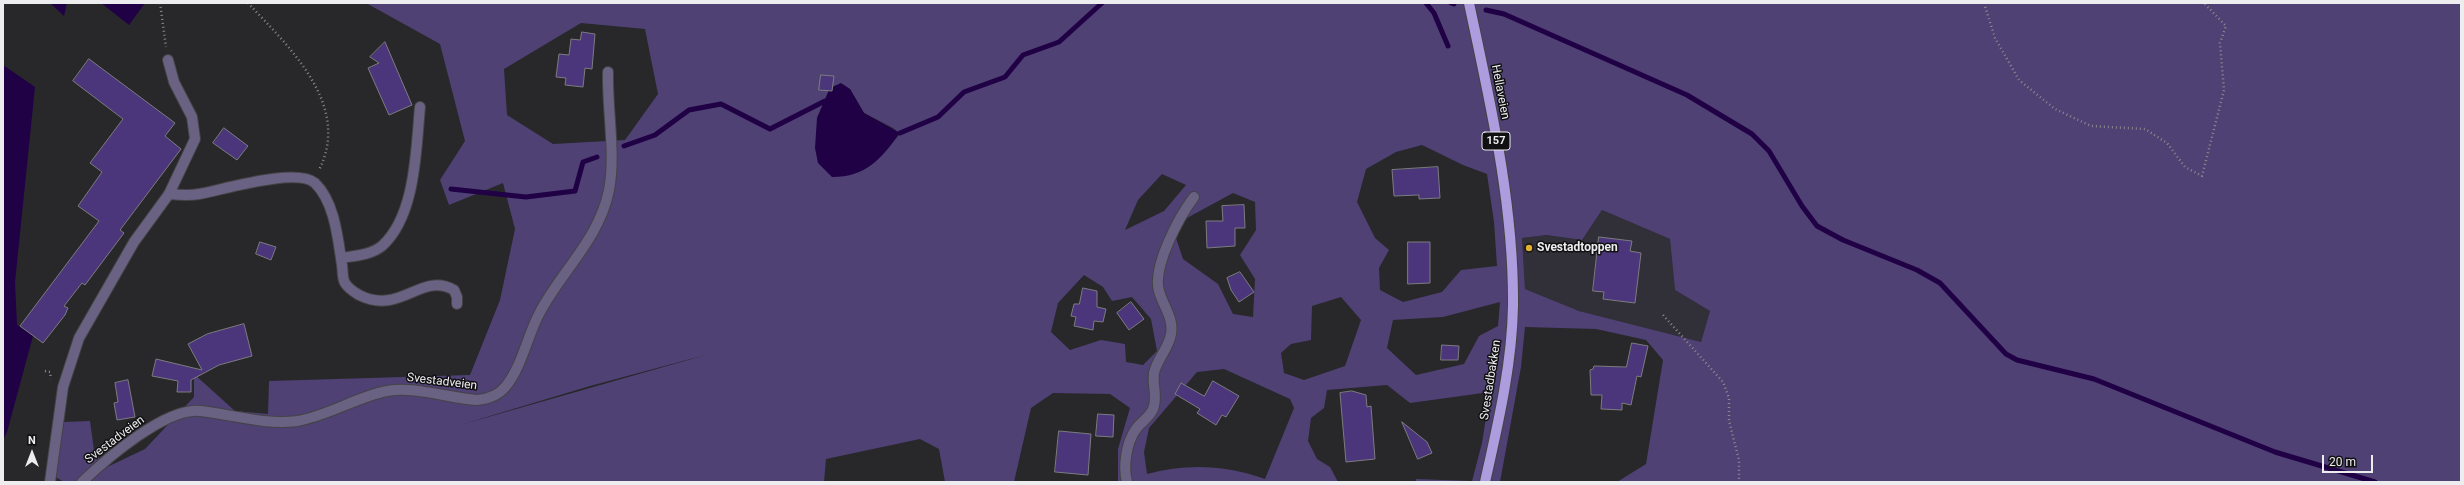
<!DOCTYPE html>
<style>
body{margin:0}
#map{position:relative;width:2464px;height:485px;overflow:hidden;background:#28272a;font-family:Roboto,sans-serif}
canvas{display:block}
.frame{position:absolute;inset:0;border:4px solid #ededef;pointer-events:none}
.north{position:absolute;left:12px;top:433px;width:40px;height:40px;-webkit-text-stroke:3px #111012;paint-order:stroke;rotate:0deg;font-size:11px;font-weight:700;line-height:16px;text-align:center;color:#ededef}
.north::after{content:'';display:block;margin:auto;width:14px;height:18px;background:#ededef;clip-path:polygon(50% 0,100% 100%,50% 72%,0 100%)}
.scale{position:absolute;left:2322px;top:455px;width:51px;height:18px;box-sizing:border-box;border:2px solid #ededef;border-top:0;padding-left:5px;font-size:12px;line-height:14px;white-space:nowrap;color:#ededef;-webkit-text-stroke:3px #111012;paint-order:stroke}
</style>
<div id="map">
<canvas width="2464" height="485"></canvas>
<div class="frame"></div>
<div class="north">N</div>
<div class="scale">20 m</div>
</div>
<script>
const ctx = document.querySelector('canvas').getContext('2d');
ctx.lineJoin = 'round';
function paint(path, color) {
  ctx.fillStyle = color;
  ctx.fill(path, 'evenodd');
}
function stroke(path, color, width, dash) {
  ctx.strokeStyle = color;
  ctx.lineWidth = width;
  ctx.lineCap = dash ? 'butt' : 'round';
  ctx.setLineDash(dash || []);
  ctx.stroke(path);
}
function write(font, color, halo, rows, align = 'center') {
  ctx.font = font + ' Roboto,sans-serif';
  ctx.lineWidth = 3;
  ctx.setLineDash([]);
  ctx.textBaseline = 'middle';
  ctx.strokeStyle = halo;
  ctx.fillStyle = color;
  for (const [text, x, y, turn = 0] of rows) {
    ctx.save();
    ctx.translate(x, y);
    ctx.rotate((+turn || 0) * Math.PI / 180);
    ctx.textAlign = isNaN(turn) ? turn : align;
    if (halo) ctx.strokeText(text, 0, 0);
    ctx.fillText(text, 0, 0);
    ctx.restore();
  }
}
const built = new Path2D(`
 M1602,210L1670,239L1675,290L1710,311L1701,342L1579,311L1525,289L1522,238L1544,235L1582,240Z`);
const green = new Path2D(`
 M366,3H2461V482H1617L1646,464L1663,360L1646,340L1596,329L1525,327L1521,367L1500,482H1416V479L1472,481L1482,443L1490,392L1410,403L1387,385L1327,390L1324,408L1311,418L1308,441L1317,459L1330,467L1338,482H1118V449L1130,408L1110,394L1053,393L1031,408L1014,482H945L939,449L920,439L826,459L824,482H64L54,476L64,422L90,421L94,450L105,468L145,449L194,397V374L235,411L268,414L269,381L470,375L500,300L515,229L503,183L449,205L440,180L465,141L440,44ZM581,23L645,29L658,94L625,140L553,144L507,115L504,69ZM830,88L850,89L864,113L893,128L900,134L817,118ZM1422,145L1463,165L1487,174L1494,222L1497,266L1461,270L1442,292L1403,302L1380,290L1379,268L1389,250L1375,238L1357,202L1366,169L1396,152ZM1162,174L1186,185L1164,211L1125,230L1138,200ZM1233,193L1255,202L1256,230L1240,255L1255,279L1253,317L1233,314L1218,284L1183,259L1175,235L1187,218ZM1602,210L1670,239L1675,290L1710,311L1701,342L1579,311L1525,289L1522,238L1546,235L1582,240ZM1084,275L1103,287L1112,301L1132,297L1151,319L1157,351L1143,365L1126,362L1125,344L1101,340L1070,350L1051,332L1058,303ZM1341,297L1361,320L1345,366L1304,380L1284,373L1281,353L1291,344L1311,340L1312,306ZM1500,302L1498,326L1479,336L1464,364L1416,375L1387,348L1393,320L1443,317ZM709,354L460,425L590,386ZM1224,369L1290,399L1294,408L1265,479C1227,465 1186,463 1147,474L1144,452L1149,428L1197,372Z`);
const water = new Path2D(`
 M50,3H67L64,16Z
 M101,3H145L129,25Z
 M3,65L35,87L15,282L17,325L33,336L7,432L3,440Z
 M841,83L850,89L864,113L900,133C881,159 866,177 832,177L818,163L815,148L817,118L830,88Z`);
const stream = new Path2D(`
 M1426,3L1434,13L1448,46
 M1451,3L1454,4
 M1486,10L1504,14L1687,95L1752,134L1769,151L1802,206L1817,226L1843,240L1917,270L1940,283L2006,354L2017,360L2094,379L2275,452L2375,482
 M900,133L938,117L964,92L1005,77L1023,55L1059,42L1102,3
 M624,146L655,135L689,110L721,104L770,129L825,101
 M451,189L526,197L575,191L583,162L597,157`);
const building = new Path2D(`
 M582,32L595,34L592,69L585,68L583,87L565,85L566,78L556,77L559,54L569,55L571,39L580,40Z
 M385,42L412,105L389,115L368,68L379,63L370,57Z
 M89,59L175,123L165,136L181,149L120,230L124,233L85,285L82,283L64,306L68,308L65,315L43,343L20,326L99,221L78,206L102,172L90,163L123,119L73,81Z
 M821,75L834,76L832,91L819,90Z
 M224,128L248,146L237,160L213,143Z
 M1438,167L1440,198L1419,199V195L1394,196L1392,170Z
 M1244,205L1245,228H1235V246L1207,248L1206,221H1223L1222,206Z
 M1599,237L1632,241L1630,251L1641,253L1635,303L1603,299L1604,292L1593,291Z
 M260,242L276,247L271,260L256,254Z
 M1408,242H1430V283L1408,284Z
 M1240,272L1254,292L1239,302L1231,290L1227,278Z
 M1083,288L1097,291V307L1106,309L1103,322L1094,321L1093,330L1074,326L1076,317L1071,316L1074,304H1079Z
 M1131,302L1144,319L1129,330L1117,313Z
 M244,324L252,356L219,365L191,380V392H177L178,381L152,376L156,359L202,370L188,344L207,334Z
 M1632,343L1648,346L1641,377L1637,376L1631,405L1622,403V410L1601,409L1602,395H1591L1590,370L1593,369L1594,366L1626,367Z
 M1442,345L1459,346L1458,360H1441Z
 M128,380L135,417L117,420L114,403L118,402L115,383Z
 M1213,381L1239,396L1226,417L1222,415L1216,425L1197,413L1200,409L1175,394L1181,383L1204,396Z
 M1352,391L1366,395L1367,407L1371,406L1375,459L1346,462L1340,393Z
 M1098,414L1114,415L1113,437L1096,436Z
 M1402,422L1427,442L1432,453L1418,459Z
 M1059,431L1091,434L1088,475L1055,472Z`);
const path = new Path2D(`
 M160,3L166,47
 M248,3C289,47 352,105 319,170
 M1984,3L1995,38L2019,80L2055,109L2091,126L2145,129L2167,143L2185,167L2202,176L2224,90L2220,43L2226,26L2204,3
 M1663,315L1723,382L1729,398V421L1739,460V482
 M45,371L50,372L51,379`);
const lane = new Path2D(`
 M169,194C179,195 189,196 199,194C222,190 297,167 315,183C335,202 338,240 342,265C343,271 342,278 345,283C348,288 354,292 359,295C401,316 421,271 454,290L457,297V304
 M341,258C354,256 371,255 382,246C416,216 416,148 420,107
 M82,482C106,459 167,406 201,411C233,415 265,425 297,421C328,416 356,397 387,391C416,386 447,398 477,400C488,399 499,395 506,386C522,366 527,337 539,314C561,271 599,240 609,190C616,154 607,110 608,72
 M1127,482C1123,467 1126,443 1136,429C1141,422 1150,417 1153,409C1158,397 1152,385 1154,373C1157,359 1169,348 1171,334C1174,318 1163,306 1159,291C1152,267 1179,217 1194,197`);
const street = new Path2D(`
 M50,482L63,387L79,338L134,242L169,194L195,139L192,117L174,82L168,60`);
const primary = new Path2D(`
 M1469,3C1490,102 1514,204 1513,306C1512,365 1498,424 1485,482`);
const markers = [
 [1529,248,4,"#e1af34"]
];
const shields = [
 [1496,141,28]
];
const shieldNames = [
 ["157",1496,141]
];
const streetNames = [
 ["Hellaveien",1500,92,79],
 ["Svestadbakken",1491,380,-81],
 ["Svestadveien",442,382,7],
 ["Svestadveien",115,440,-37]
];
const poiNames = [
 ["Svestadtoppen",1537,248]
];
paint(built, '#312f37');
paint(green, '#4f4174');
paint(water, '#200145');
stroke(stream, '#200145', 5);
paint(building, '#4c367b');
stroke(building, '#7c7c7f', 1);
stroke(lane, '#444346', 12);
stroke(street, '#444346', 12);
stroke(primary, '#444346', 12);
stroke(path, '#8b8a8d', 2.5, [1, 3]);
stroke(lane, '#6a6282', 10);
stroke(street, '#6a6282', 10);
stroke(primary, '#ad9cde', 10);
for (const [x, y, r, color] of markers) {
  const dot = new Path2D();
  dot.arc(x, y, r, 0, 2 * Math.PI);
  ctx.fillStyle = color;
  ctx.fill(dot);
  stroke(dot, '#111012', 1.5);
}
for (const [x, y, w] of shields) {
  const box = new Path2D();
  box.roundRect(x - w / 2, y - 9, w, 18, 3);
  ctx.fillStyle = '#111012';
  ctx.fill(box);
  stroke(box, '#ededef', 1);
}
write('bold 11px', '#ededef', null, shieldNames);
write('12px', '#ededef', '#111012', streetNames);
write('bold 12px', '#ededef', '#111012', poiNames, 'left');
</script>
